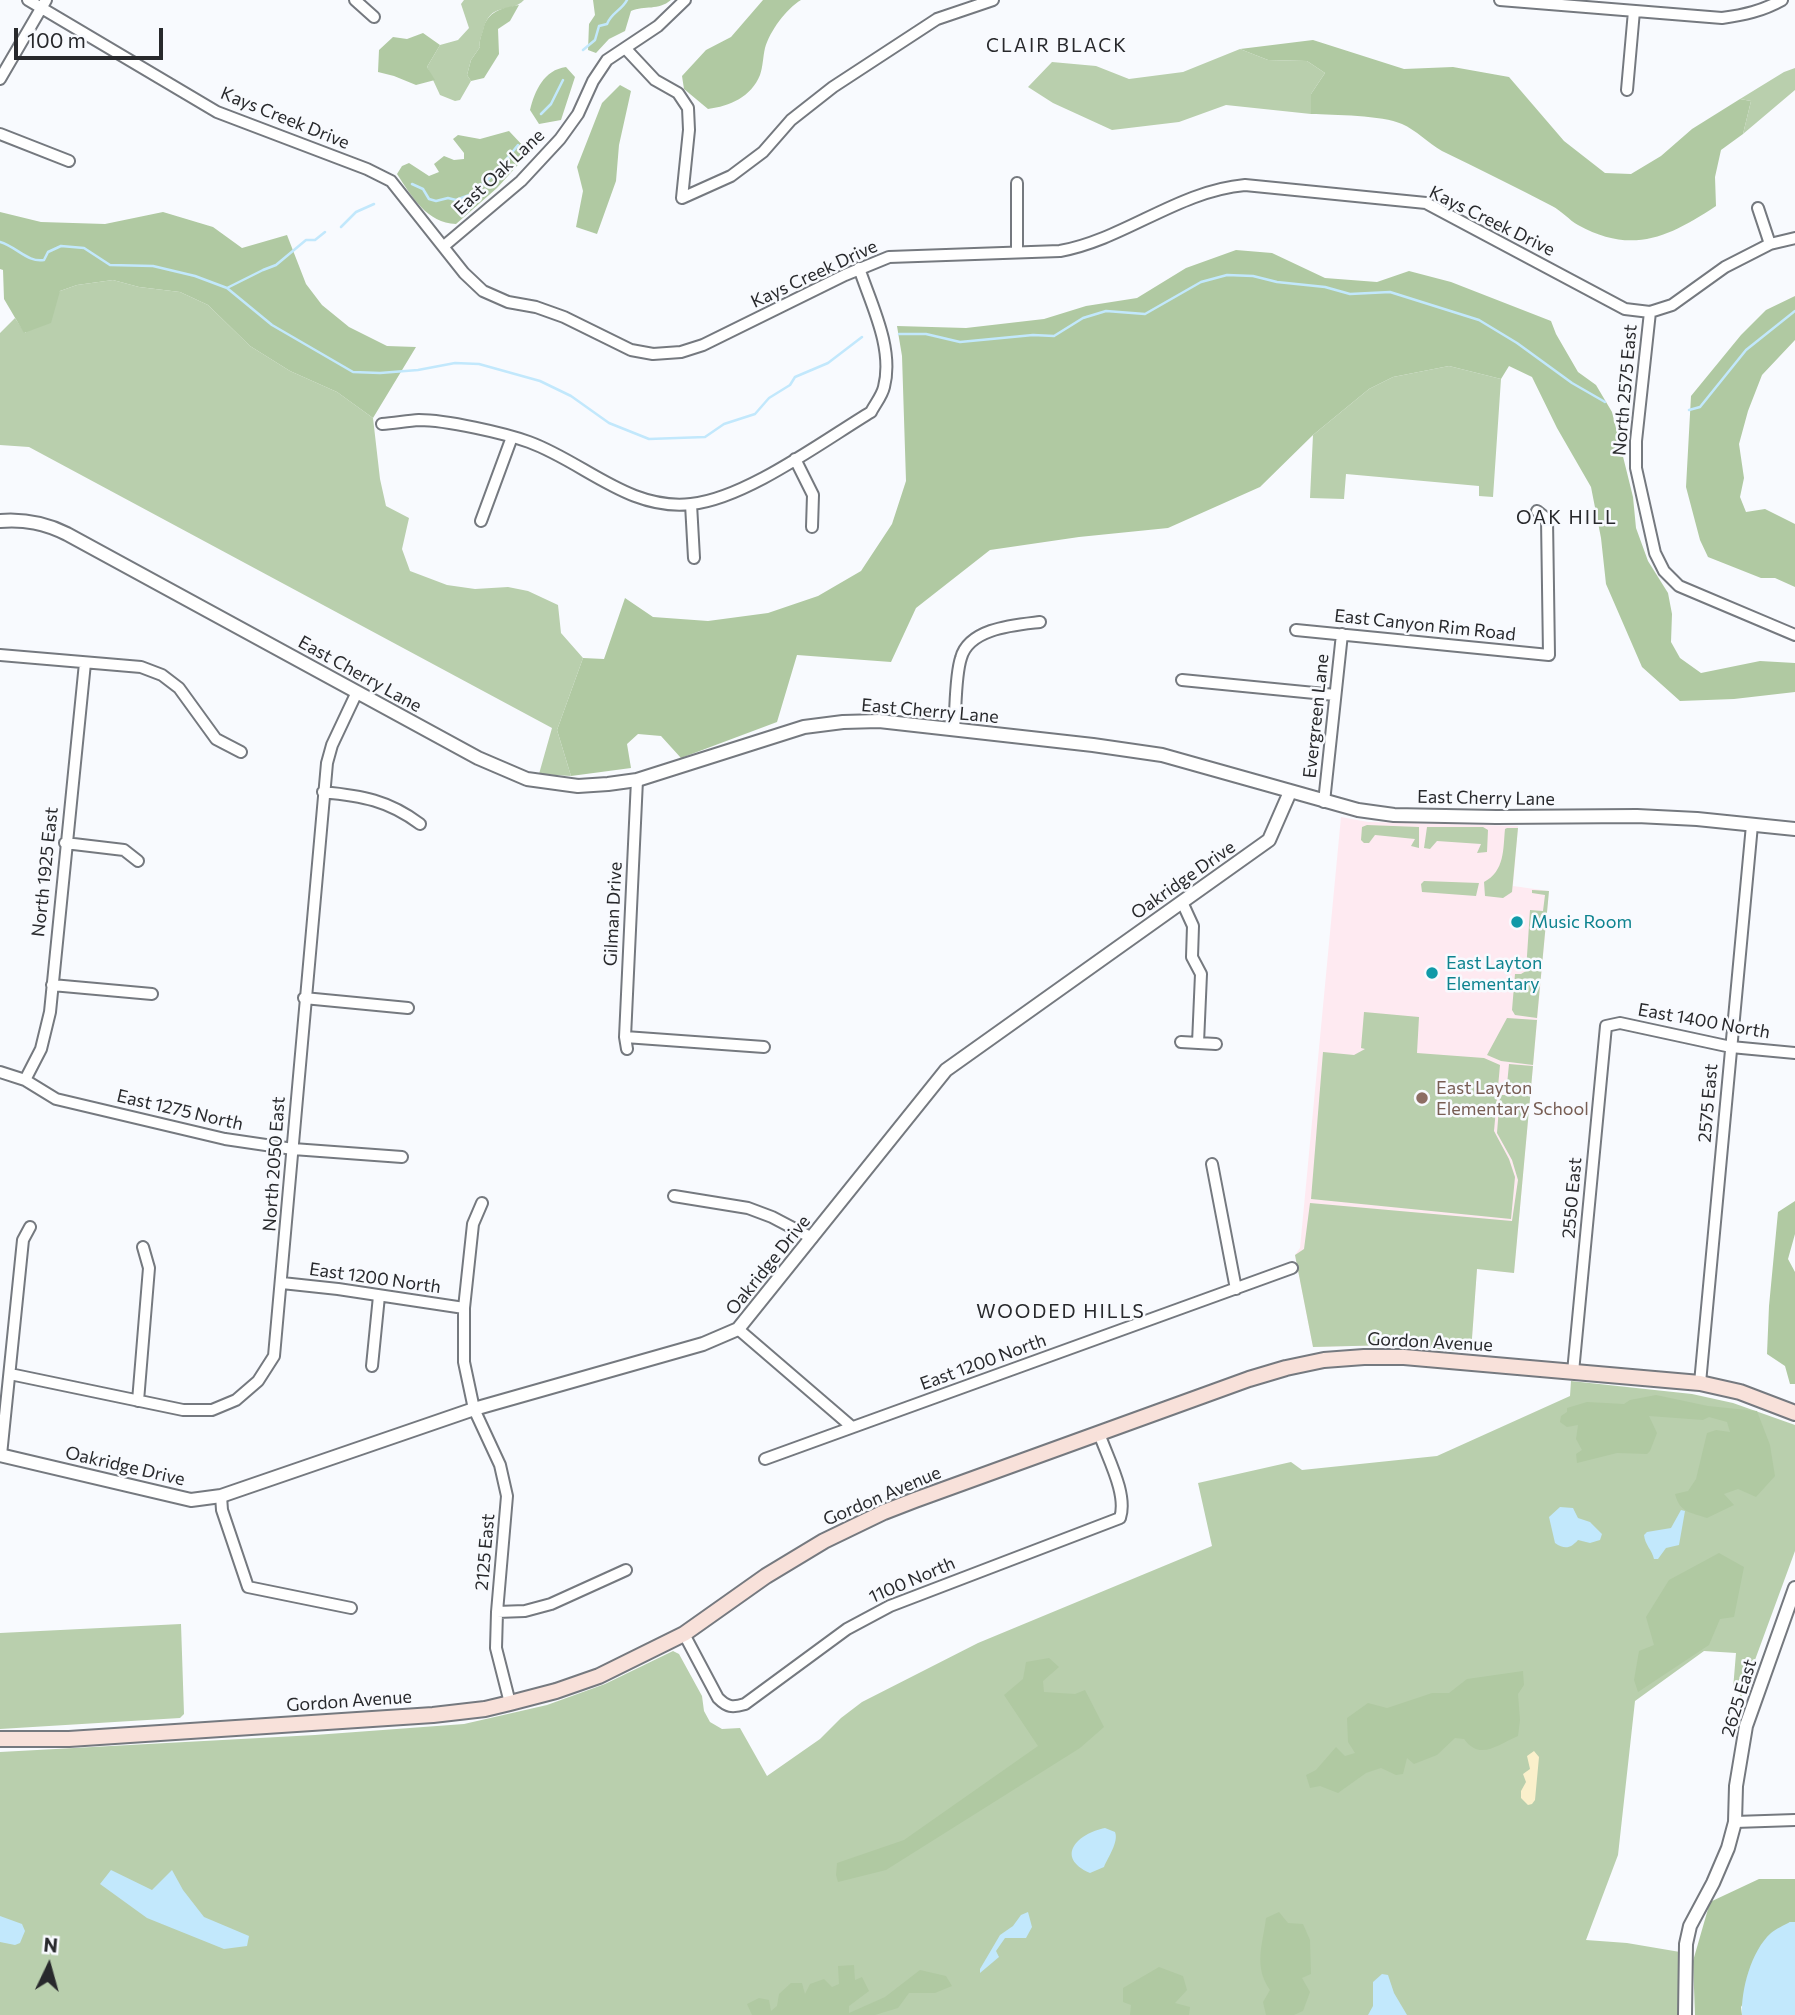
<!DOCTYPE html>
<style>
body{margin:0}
#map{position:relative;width:1795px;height:2015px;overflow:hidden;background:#f8fafe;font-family:Commissioner,sans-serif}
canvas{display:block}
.north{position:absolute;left:14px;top:1931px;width:70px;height:70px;-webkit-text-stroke:5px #f8fafe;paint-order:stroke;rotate:5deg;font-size:19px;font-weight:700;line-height:28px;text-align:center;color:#28292c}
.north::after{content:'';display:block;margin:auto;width:24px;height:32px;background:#28292c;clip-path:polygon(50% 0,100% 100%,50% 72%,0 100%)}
.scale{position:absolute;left:14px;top:28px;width:149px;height:32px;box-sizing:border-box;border:4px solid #28292c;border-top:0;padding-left:9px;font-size:21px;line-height:24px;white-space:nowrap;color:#28292c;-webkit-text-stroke:5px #f8fafe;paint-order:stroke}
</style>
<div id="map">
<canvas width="1795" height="2015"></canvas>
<div class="north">N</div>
<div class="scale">100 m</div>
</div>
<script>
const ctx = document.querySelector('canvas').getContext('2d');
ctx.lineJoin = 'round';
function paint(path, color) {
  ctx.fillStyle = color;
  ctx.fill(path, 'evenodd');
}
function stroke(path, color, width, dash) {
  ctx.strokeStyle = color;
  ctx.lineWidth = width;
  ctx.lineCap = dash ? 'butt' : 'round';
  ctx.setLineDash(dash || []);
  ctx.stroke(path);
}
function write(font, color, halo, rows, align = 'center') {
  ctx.font = font + ' Commissioner,sans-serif';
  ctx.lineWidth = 5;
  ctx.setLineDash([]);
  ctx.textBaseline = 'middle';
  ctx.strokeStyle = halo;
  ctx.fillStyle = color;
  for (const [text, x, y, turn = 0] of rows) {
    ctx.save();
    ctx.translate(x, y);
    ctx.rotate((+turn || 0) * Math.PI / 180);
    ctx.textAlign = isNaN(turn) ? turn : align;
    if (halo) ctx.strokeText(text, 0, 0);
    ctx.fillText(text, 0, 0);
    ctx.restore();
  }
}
const industrial = new Path2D(`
 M1341,817L1368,822L1518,826L1513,886L1549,891L1514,1273L1477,1269L1471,1352L1392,1345L1313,1347L1295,1255L1300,1248Z`);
const green = new Path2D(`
 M464,0H524C510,15 490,0 483,31C481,38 479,40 480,47L471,60L467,75L471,81L460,100L455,101L440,95L427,67L440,45L458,40L469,28L461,4Z
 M1240,49L1268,60L1307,61L1325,73L1311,94V114L1226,105L1179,122L1112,130L1053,103L1028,87L1052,62L1096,66L1129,79L1183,72Z
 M1795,68V90L1743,134L1751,101L1740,99L1784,72Z
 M113,280L139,287L180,292L208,305L250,346L290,371L337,392L373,418L380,479L386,506L409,518L402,549L410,571L447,585L475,589L508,587L528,591L558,605L561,633L583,658L557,730L571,776L539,774L552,728L29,447L0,445V333L15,318L25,333L60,291L77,285Z
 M1449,366L1501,379L1493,497L1479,496V486L1346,474L1344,499L1310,498L1313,435L1369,389L1393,377Z
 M1367,825L1419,827V848L1411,846L1415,839L1375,835L1369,843H1364L1361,840L1362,827Z
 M1427,827H1483L1488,830L1487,852L1477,853L1481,844L1437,841L1430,849L1424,848Z
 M1507,828H1518L1512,892L1503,898L1485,896L1484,882C1505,871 1503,849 1505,829Z
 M1424,881L1479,883L1476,896L1422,892L1421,884Z
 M1532,890L1549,891L1537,1018L1515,1015L1512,1010L1515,974H1521L1526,971L1530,910L1543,911L1545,895L1532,893Z
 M1364,1012L1419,1017L1417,1053L1484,1058L1500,1065L1494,1131L1509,1159L1515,1177L1511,1219L1311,1199L1323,1052L1354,1055L1365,1049L1361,1048Z
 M1507,1018L1537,1020L1533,1065L1501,1061L1487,1055Z
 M1509,1064L1533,1066L1514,1273L1477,1269L1471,1352L1392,1345L1313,1347L1295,1255L1304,1249L1310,1203L1512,1221L1518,1180L1512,1160L1497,1133L1500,1095H1506Z
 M1571,1381L1692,1394L1733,1403L1795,1425V1551L1741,1698L1738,1690L1733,1689L1736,1653L1704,1651L1635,1701L1618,1855L1586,1940L1627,1943L1680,1952L1679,2015H0V1752L315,1735L464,1724L547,1705L605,1684L673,1651L679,1654L702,1696L704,1711L710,1722L722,1729L740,1728L767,1776L820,1739L841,1718L862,1702L978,1643L1212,1546L1198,1483L1291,1462L1302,1470L1437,1456L1570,1396Z
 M181,1624L184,1714L180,1718L0,1729V1633Z`);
const forest = new Path2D(`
 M593,0H671C658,11 645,5 631,11L625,31L609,39L596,53L588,50L589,24L595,15Z
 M763,0H801C786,9 770,31 765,48C763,56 763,67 760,75C751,97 730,106 708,109L684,89L682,76L706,50L731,37Z
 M519,5L510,21L498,29L499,54L484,78L471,81L467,75L471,60L480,47C479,40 481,37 483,30C487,11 502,8 519,5Z
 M423,33L440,45L427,67L435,80L416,85L394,76L378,72L379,50L393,37L407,39Z
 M1313,40L1404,69L1453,67L1509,77L1564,141L1605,173L1631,174L1661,156L1692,129L1740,99L1751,101L1743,134L1721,150L1715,177L1716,206C1669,237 1632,255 1578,225C1569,220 1562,211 1552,206C1516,187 1479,169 1442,151C1428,143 1416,130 1402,124C1382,115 1334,115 1311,114V94L1325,73L1307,61L1268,60L1240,49Z
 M566,67L575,77L561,120L539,124L530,110C535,90 544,70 566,67Z
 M620,85L631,91L619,145L616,181L597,234L576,227L583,191L577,167L602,103Z
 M509,131L525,148L526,156L497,188L456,224C427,223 412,197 397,174L402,166L409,163L429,176L439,172L434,164L444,156L454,160L464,159V153L453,139L458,135L480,139Z
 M0,212L41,222L105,224L163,212L213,227L242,248L287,235L306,284L322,305L349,327L387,346L416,347L373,418L337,392L290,371L250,346L208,305L180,292L139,287L113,280L77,285L60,291L51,323L24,333L4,299L3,270L0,269Z
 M1236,250L1272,253L1325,278L1377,282L1409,271L1451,282L1551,321L1556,334L1578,372L1596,385L1612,412L1633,497L1636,528L1648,561L1668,593L1672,614L1671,642L1680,658L1701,673L1760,661L1795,663V692L1734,699L1680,701L1642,667L1606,584L1601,538L1591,487L1557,428L1532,377L1509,366L1501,379L1449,366L1393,377L1369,389L1313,435L1260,487L1168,528L1079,537L990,550L916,608L891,662L797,655L777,722L681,758L661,736L638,734L627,744L631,768L571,776L557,730L583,658L604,659L625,598L653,617L708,621L768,613L818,596L861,571L892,524L906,481L902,356L897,326L966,328L1044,319L1086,306L1137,298L1186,268Z
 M1795,296V340L1762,375L1748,411L1739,444L1744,478L1740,497L1746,512L1765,509L1795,524V587L1775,578H1761L1708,557L1700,540L1686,487L1691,396L1741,335L1766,310Z
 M1795,1201V1234L1788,1259L1795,1272V1384H1790L1785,1366L1767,1354L1769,1306L1778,1212Z
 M1656,1395L1708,1406L1757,1411L1770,1445L1775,1476L1756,1497L1738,1489L1724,1494L1734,1505L1707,1518C1690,1512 1680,1513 1675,1494L1688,1491L1696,1479L1707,1433L1716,1430L1730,1432L1727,1422L1709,1417L1703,1420L1649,1416L1657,1433L1650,1451L1647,1454L1617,1453L1577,1463L1576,1454L1582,1450L1576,1439L1578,1425L1567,1427L1560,1422L1561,1416L1567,1412V1408L1587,1402L1624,1404L1630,1400Z
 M1719,1553L1744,1567L1734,1617L1720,1619L1709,1645L1638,1692L1634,1680L1639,1651L1654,1645L1646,1617L1669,1580Z
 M1049,1658L1059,1667L1043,1681L1044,1692L1075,1694L1085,1690L1104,1727L1080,1748L886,1870L838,1882L836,1875L837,1863L904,1840L1038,1746L1004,1695L1023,1679L1026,1662Z
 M1523,1671L1524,1685L1518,1694L1520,1720L1518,1736C1497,1745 1480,1761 1464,1739L1455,1738L1437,1755L1414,1764L1407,1758L1403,1774L1396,1775L1381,1768L1366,1773L1338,1793L1320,1786L1310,1788L1306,1775L1316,1770L1336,1747L1345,1756L1355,1753L1348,1742L1347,1718L1368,1703L1387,1708L1432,1693H1449L1467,1679Z
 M1759,1879H1795V1922H1790L1741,2007L1742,2015H1695L1693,1961L1710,1902Z
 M1279,1912L1288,1923L1303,1924L1310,1940L1311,1974L1302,1978L1310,1992L1303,2011L1294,2015H1266L1263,2002L1270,1990C1253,1966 1263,1944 1266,1918Z
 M854,1965L855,1980L862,1977L869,1991L849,2006V2013L885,1997L920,1970L946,1976L952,1986L935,1993H909L898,2008L875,2015H752L747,2004L759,1998L769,2000L771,2011L777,2006L779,1994L791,1983H802L805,1994L810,1984L824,1979L832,1987L839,1984L838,1966Z
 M1159,1967L1183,1976L1187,1990L1175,2003L1190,2007L1189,2015H1130L1131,2005L1123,2002V1988Z`);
const sand = new Path2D(`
 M1534,1751L1539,1757L1535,1800L1532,1804L1528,1805L1521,1798V1791L1526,1782L1523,1774L1530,1769L1527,1756Z`);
const water = new Path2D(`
 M1560,1507L1573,1508L1578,1518L1590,1522L1602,1534L1600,1540L1590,1543L1578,1540C1571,1548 1565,1550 1555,1543L1549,1517Z
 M1681,1510L1685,1511L1679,1545L1666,1548L1658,1559H1654C1652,1550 1645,1545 1644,1535L1647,1532L1671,1528Z
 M1105,1828L1115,1832C1119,1842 1108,1857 1104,1867L1090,1873C1054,1857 1078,1833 1105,1828Z
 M111,1870L152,1890L172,1870L183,1890L204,1917L249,1936L247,1946L224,1949L147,1918L100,1884Z
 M1028,1912L1032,1927L1026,1938H1005L996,1951L999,1957L980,1973V1969L1000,1935L1013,1926L1021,1915Z
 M0,1916L22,1924L25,1931L20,1943L15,1945L0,1942Z
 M1790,1922H1795V2015H1742C1741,1990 1751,1951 1771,1933C1776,1929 1784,1925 1790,1922Z
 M1382,1974L1388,1975L1394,1993L1407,2015H1368L1373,2006V1982Z`);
const stream = new Path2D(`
 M583,50L595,40L599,26L607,24C611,13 622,10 627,0
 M541,114L551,104L563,80
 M412,184L423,189L429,199L436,201L448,198L456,200L472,194L497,171L518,145
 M341,227L356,212L374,204
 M0,242C17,247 28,263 44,260L48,252L61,246L84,248L110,265L153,266L195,276L227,288L272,325L353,372L380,373L418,370L455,363L479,364L540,381L571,396L609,423L649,439L705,437L724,424L755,414L769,398L790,385L795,377L828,363L862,337
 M227,288L263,270L276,265L306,240H315L325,232
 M899,334H926L960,342L1033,335L1054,336L1083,318L1106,311L1145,314L1201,282L1227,275L1253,276L1277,282L1325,287L1350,294L1390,292L1479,320L1517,343L1572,383L1605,402
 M1689,410L1700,407L1746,350L1795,311`);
const minor = new Path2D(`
 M28,0L217,112L367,169L391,181L464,273L483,291L508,302L536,307L564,317L631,350L653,354L681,352L703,345L845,275L889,257L1060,251C1125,239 1178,191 1245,185L1426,203L1625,309L1650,312L1672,305L1725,267L1770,244L1795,238
 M355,0L374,17
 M1500,0L1722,18C1744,15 1762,11 1782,0
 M625,48L655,80L678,93L688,108L689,130L682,198L731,176L763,152L791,120L833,87L937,19L993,0
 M0,79L46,0
 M1627,90L1634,11
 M0,134L69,161
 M1758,208L1770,244
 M444,246L521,181L560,139L578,114L593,81L607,60L658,26L685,0
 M1017,252V183
 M1650,312L1636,441V468L1655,553L1664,571L1679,586L1795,635
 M382,424C394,423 407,421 419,420C446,420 504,433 529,442C584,462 629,511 691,504C745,499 823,441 871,412C875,404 882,396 884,387C894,348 871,304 859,268
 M795,459L813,495L812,527
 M691,504L694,558
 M481,521L512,437
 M1296,630L1549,655L1547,519L1537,511
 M0,655L141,667L162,675L179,688L216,739L241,752
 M1182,680L1335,695
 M954,729C956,709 955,676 961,658C969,628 1015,625 1040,622
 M323,792C362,796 388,800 420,824
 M1324,802L1342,634
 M65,843L124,850L138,861
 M1182,902L1193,926L1192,957L1201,974L1198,1043
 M52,985L152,994
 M304,998L408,1008
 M625,1037L764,1047
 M1181,1042L1216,1044
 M627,1049L625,1037L637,780
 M0,1072L25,1080L56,1099L225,1139L293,1149L402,1157
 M25,1080L41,1049L50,1012L85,663
 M1212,1164L1236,1289
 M674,1196L748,1208L772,1217L812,1238
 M482,1203L473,1224L464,1308V1362L474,1409L500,1465L507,1496L497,1612L496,1648L510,1703
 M282,1283L338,1289L464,1308
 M738,1329L852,1427
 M372,1366L379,1296
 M1573,1372L1606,1026L1620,1023L1731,1047L1795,1053
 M10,1374L183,1410H212L236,1400L258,1381L274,1356L327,763L332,745L357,692
 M1700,1383L1752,825
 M138,1401L149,1268L143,1247
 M1,1455L23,1240L30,1227
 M765,1459L1292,1268
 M221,1496L222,1510L248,1587L351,1608
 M497,1612L525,1611L551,1604L626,1570
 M684,1634L718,1698C727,1707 732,1708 745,1704L847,1629L890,1606L1120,1518C1128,1494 1107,1457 1099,1433
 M1735,1822L1795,1820`);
const tertiary = new Path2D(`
 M0,521C25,519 45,523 67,534L478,758L527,779L578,786L608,784L637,780L804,727L843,722L879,721L1093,745L1162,755L1358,810L1394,815L1496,817L1637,816L1697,819L1795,829
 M0,1455L191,1500L221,1496L474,1409L703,1344L738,1329L946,1070L1269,840L1290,792
 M1685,2015L1686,1944L1690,1926L1713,1883L1728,1848L1735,1822L1736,1786L1746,1726L1795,1588`);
const secondary = new Path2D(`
 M0,1739H69L433,1715L485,1709L510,1703L556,1691L599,1676L684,1634L766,1576L824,1541L884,1512L915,1500L1249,1379L1286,1368L1324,1360L1364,1357H1404L1700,1383L1740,1392L1795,1413`);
const markers = [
 [1517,922,7,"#0f9aa8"],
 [1432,973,7,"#0f9aa8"],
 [1422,1098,7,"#8d6e63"]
];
const streetNames = [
 ["Kays Creek Drive",285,118,22],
 ["East Oak Lane",499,172,-43],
 ["Kays Creek Drive",1492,221,26],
 ["Kays Creek Drive",814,274,-25],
 ["North 2575 East",1625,390,-85],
 ["East Canyon Rim Road",1425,625,6],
 ["East Cherry Lane",360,674,29],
 ["East Cherry Lane",930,711,5],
 ["Evergreen Lane",1316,716,-84],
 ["East Cherry Lane",1486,798,1],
 ["North 1925 East",45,872,-84],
 ["Oakridge Drive",1183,880,-35],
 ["Gilman Drive",613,914,-87],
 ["East 1400 North",1704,1021,10],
 ["2575 East",1708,1103,-85],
 ["East 1275 North",180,1110,13],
 ["North 2050 East",274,1164,-86],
 ["2550 East",1572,1198,-85],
 ["Oakridge Drive",768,1265,-51],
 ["East 1200 North",375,1278,8],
 ["Gordon Avenue",1430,1342,3],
 ["East 1200 North",983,1362,-20],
 ["Oakridge Drive",125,1466,13],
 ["Gordon Avenue",882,1496,-23],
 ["2125 East",485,1552,-85],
 ["1100 North",912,1580,-23],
 ["2625 East",1739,1698,-73],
 ["Gordon Avenue",349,1701,-4]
];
const cultureNames = [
 ["Music Room",1531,922],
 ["East Layton",1446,963],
 ["Elementary",1446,984]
];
const educationNames = [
 ["East Layton",1436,1088],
 ["Elementary School",1436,1109]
];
const neighbourhoodNames = [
 ["CLAIR BLACK",1057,46],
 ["OAK HILL",1567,518],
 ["WOODED HILLS",1061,1312]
];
paint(industrial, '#feeaf1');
paint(green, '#b9cfad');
paint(forest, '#b0c9a2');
paint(sand, '#faf0cb');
paint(water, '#c2e8fc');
stroke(stream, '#c2e8fc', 2.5);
stroke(minor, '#75797f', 14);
stroke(tertiary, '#75797f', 16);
stroke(secondary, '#75797f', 18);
stroke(minor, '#fff', 10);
stroke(tertiary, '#fff', 12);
stroke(secondary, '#f8e1da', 14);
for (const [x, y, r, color] of markers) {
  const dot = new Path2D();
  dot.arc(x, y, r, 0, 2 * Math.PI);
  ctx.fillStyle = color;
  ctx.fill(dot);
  stroke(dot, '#f8fafe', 2.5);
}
write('18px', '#28292c', '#f8fafe', streetNames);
write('18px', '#0d838f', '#f8fafe', cultureNames, 'left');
write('18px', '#785e54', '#f8fafe', educationNames, 'left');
ctx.letterSpacing = '2px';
write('19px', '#28292c', '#f8fafe', neighbourhoodNames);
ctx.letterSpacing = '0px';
</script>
